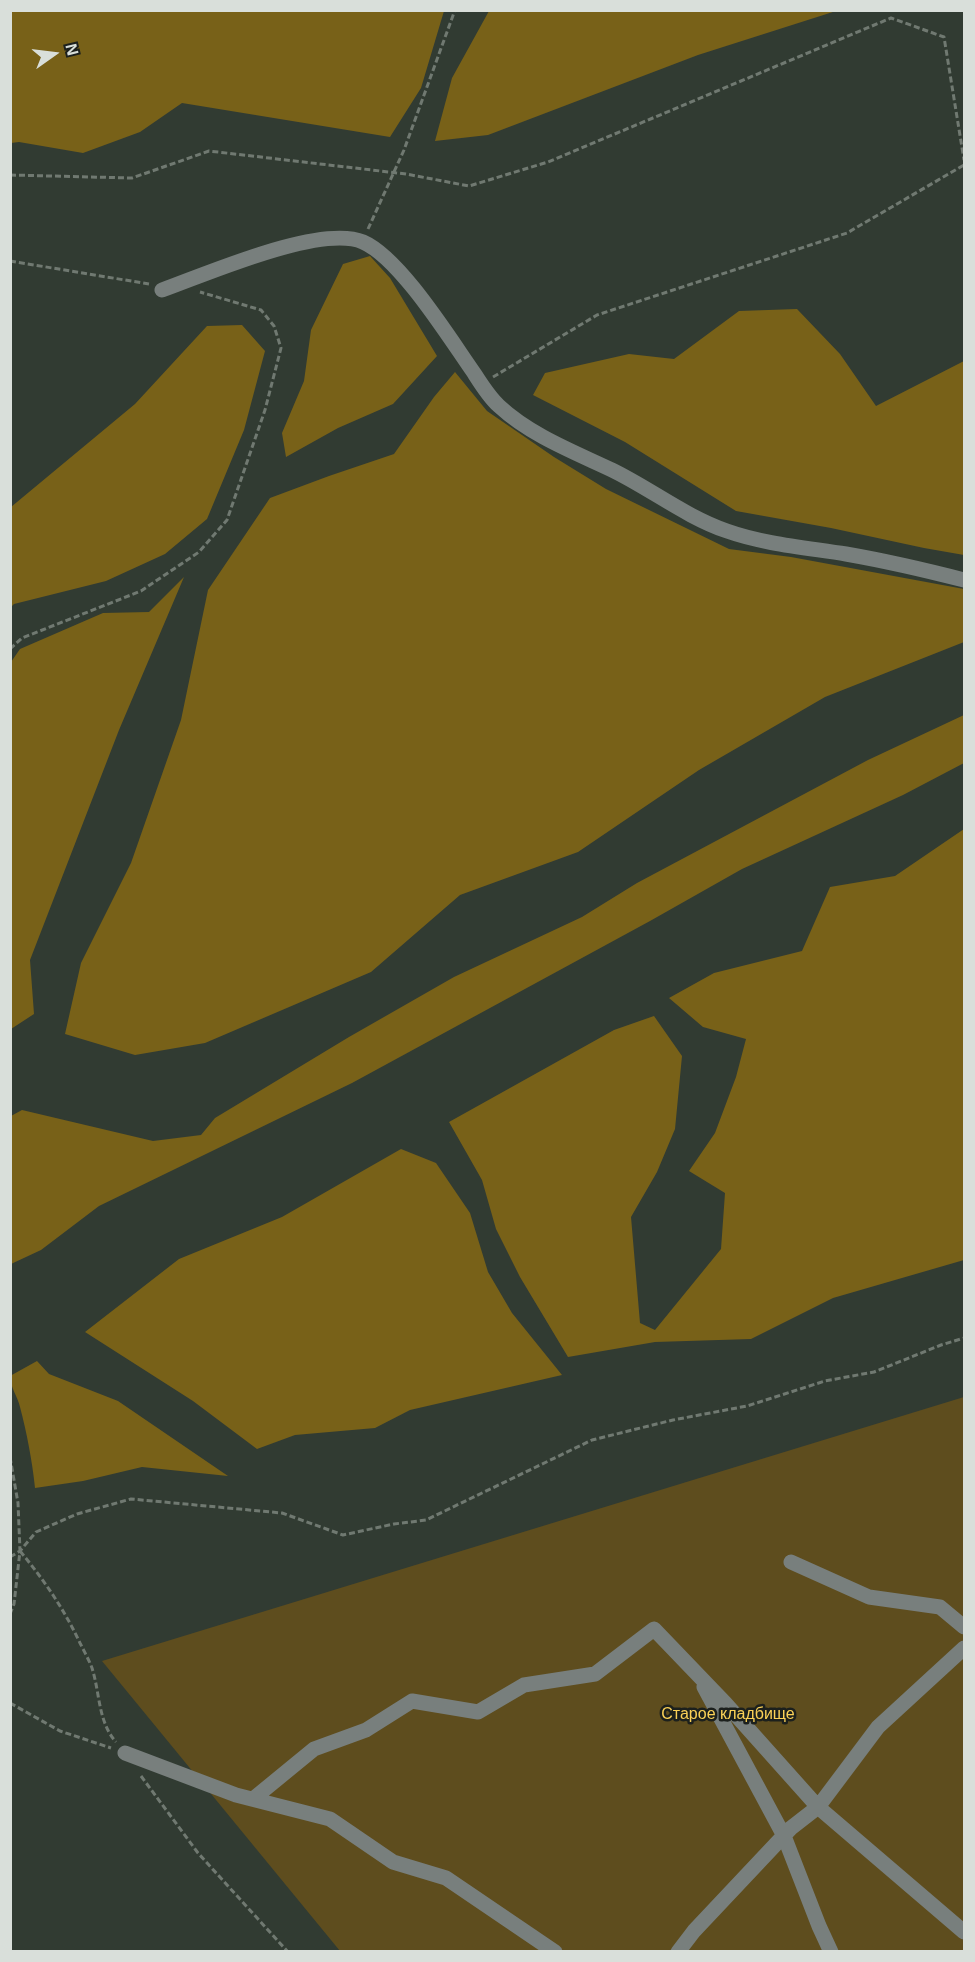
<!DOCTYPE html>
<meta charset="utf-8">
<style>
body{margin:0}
#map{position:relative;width:975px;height:1962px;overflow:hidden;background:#313b32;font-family:Arial,sans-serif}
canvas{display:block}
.frame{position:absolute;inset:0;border:12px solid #d9dfda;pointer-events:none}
.north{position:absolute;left:24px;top:24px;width:60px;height:60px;-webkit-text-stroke:4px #1c201d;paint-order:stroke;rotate:76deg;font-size:16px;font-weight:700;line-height:24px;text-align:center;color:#d9dfda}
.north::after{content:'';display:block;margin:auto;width:21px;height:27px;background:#d9dfda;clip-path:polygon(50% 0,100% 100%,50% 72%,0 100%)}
</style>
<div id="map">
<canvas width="975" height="1962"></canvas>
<div class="frame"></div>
<div class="north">N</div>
</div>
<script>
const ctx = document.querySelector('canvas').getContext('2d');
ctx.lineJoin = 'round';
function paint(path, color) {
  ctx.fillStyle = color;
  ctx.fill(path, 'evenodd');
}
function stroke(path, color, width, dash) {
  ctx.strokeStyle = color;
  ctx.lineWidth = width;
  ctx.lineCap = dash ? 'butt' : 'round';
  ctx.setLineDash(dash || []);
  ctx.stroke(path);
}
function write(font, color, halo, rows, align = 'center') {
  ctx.font = font + ' Arial,sans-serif';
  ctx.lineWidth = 5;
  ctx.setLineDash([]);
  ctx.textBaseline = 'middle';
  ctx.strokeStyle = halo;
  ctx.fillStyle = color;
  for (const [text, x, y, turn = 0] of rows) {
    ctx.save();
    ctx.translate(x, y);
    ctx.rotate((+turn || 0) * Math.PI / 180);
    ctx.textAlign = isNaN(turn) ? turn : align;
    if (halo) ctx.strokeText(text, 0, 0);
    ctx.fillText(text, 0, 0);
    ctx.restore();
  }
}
const green = new Path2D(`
 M964,1397V1951H340L102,1661Z`);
const forest = new Path2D(`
 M10,11L11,10L444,11L421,88L390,137L182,103L140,132L83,153L19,142L11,143Z
 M489,11V10L836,11L698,55L488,135L435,141L452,78Z
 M370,256L390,278L437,356L393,404L338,428L286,457L282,433L304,381L311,330L343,264Z
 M797,309L840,354L876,406L964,361V555L924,548L831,528L736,511L625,442L533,395L545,373L629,354L674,359L739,311Z
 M242,325L265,351L244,430L207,519L165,554L106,581L14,604L11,607V507L135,404L207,326Z
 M455,372L487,411L554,457L606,489L729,549L791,557L964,589V642L825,697L699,770L578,852L460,895L371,972L205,1043L135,1055L65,1034L81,963L131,863L181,720L208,590L270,498L329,476L394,454L434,397Z
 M184,577L119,730L30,960L34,1014L11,1029V662L20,649L103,613L149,612Z
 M964,715V763L903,795L742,869L650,921L352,1083L99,1206L41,1250L11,1264V1116L22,1110L153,1141L201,1135L215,1118L349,1037L454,977L582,917L637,883L868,760Z
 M964,829V1260L833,1298L751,1339L655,1342L568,1357L520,1277L496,1229L482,1180L449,1122L614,1030L654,1016L682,1056L675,1129L657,1172L631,1217L640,1323L655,1330L721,1249L725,1193L689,1171L715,1133L736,1077L746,1039L703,1027L669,998L714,973L802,951L830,887L895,876Z
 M401,1149L436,1163L470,1213L488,1272L512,1313L562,1375L410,1410L375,1428L295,1435L257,1449L193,1401L85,1332L179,1259L282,1217Z
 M37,1361L49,1374L118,1401L228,1476L142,1467L83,1481L35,1488C32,1460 27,1434 20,1407C18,1397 10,1387 10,1376Z`);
const path = new Path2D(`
 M10,175L132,178L209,151L406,174L469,186L548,162L891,18L944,37L964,160
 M368,229L404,150L455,10
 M10,261L149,284
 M493,377L597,315L847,233L964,165
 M10,649L22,638L141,591L199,552L227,520L265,410L281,348L274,326L261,310L200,292
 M10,1457L18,1503L20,1551L14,1604L10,1614
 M20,1551C44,1580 64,1609 80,1643C84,1651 89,1660 92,1668C100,1693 98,1722 116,1742
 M10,1557L20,1551L36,1532L77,1514L131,1499L282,1513L343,1535L394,1524L426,1520L592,1440L673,1420L747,1406L825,1381L874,1372L941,1345L964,1338
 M10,1703L60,1731L111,1748
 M141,1776L198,1853L288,1952`);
const minor = new Path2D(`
 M162,290C207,274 320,224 363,242C400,258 450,339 474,373C481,384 489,397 499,406C530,435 574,452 612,470C651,489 686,517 727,531C763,544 809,548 846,554C886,561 925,570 964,580
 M791,1562L869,1597L940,1607L964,1627
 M704,1687L784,1836L819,1926L831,1952
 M125,1753L236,1795L330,1819L393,1862L446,1878L555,1952
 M253,1799L314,1749L366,1730L412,1701L478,1712L524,1685L595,1674L654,1629L726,1704L818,1807L964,1932
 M678,1952L694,1931L791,1828L818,1807L878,1727L964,1648`);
const parkNames = [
 ["Старое кладбище",728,1715]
];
paint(green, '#5e4d1e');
paint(forest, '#786118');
stroke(path, '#707971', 3, [6, 3]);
stroke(minor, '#787f7d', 15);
write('16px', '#fbd157', '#1c201d', parkNames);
</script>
